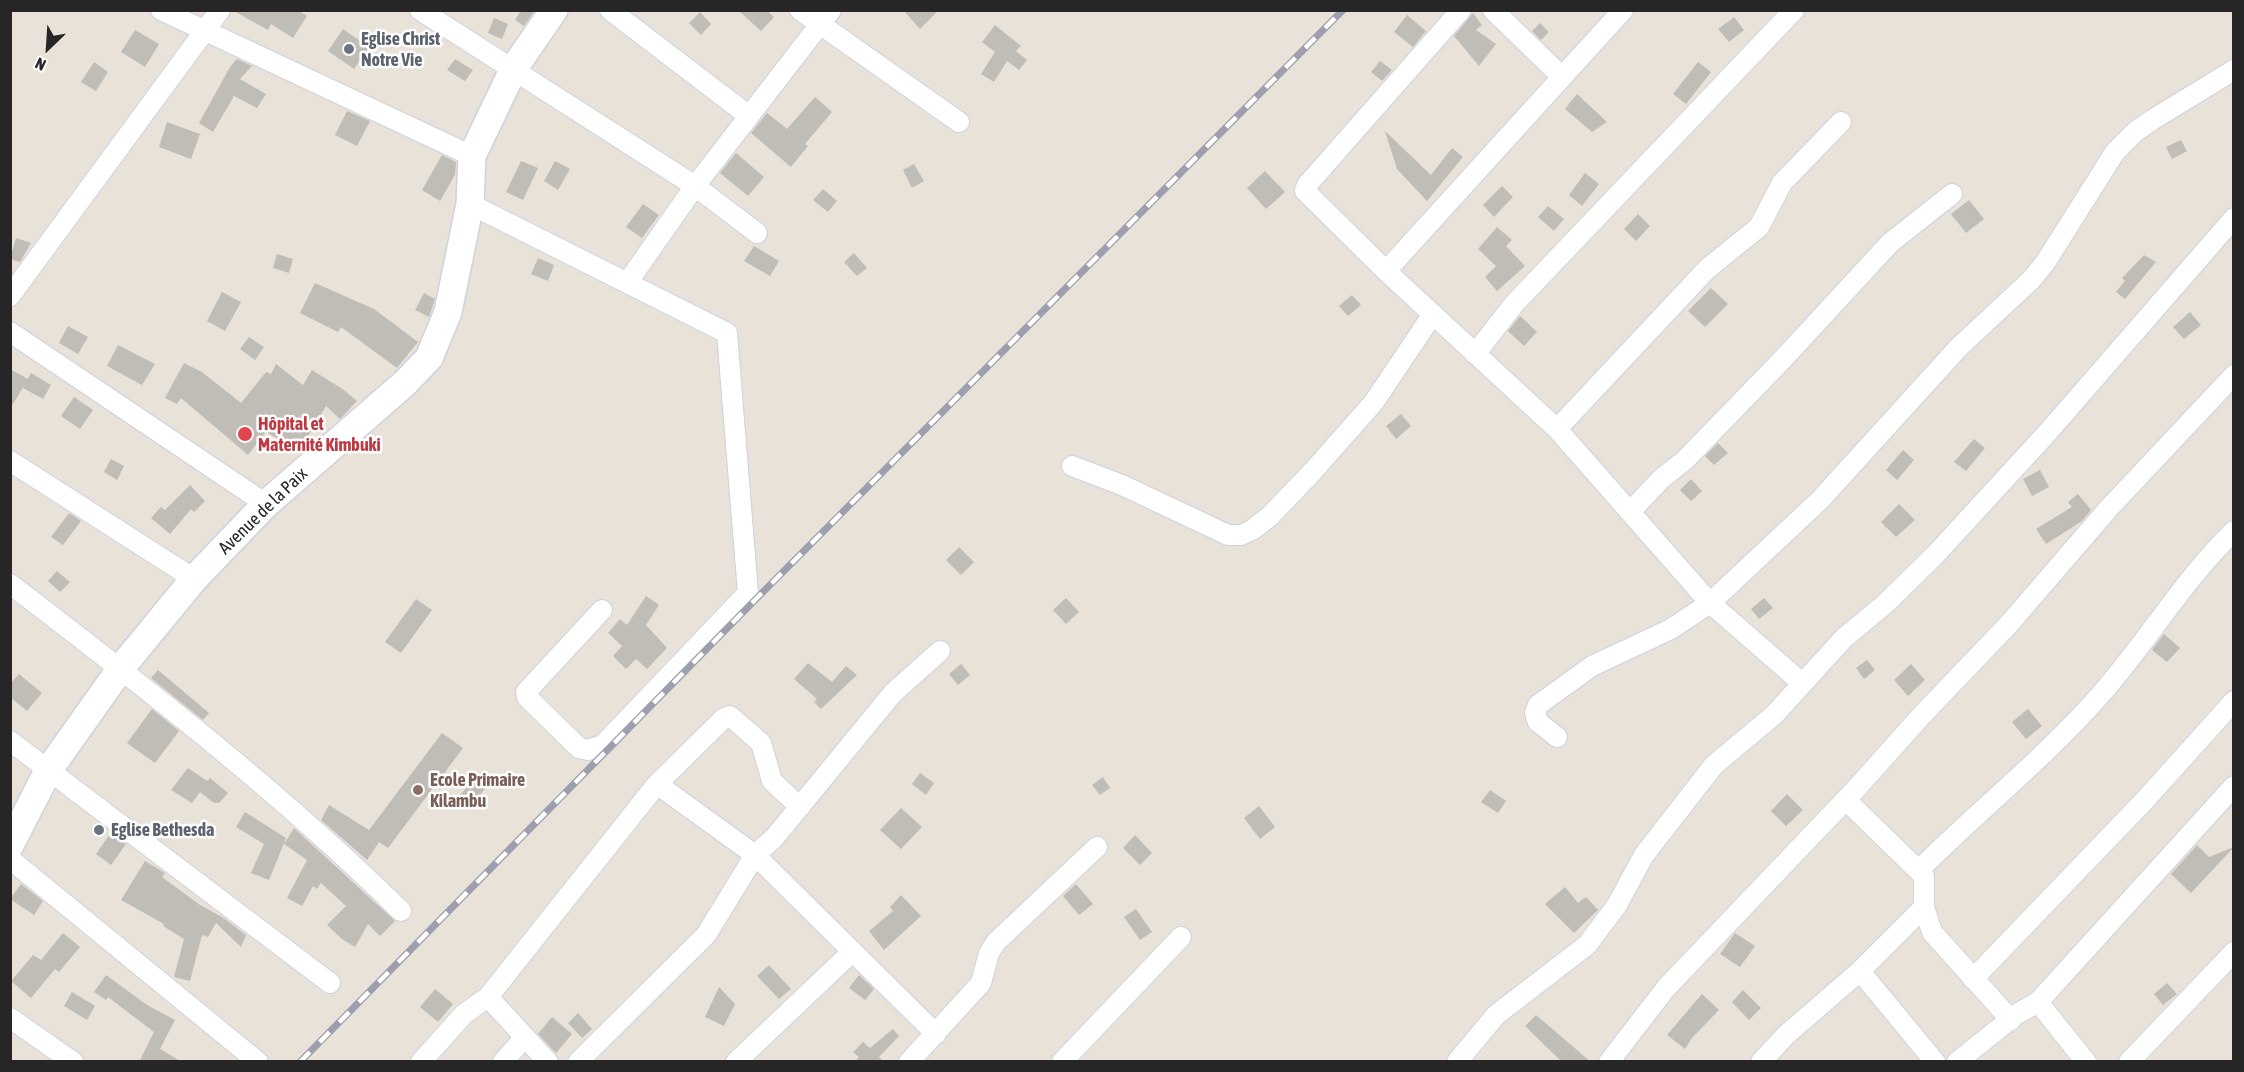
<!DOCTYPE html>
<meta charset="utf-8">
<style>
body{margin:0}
#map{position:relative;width:2244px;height:1072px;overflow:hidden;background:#e8e2d9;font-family:"Asap Condensed",sans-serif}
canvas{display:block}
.frame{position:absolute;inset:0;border:12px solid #262626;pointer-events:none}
.north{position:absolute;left:18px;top:18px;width:60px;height:60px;-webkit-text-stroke:4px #fff;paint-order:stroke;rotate:205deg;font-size:16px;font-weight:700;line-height:24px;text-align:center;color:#262626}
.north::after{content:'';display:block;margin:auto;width:21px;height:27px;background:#262626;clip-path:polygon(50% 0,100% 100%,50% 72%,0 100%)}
</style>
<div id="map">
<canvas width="2244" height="1072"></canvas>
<div class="frame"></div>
<div class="north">N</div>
</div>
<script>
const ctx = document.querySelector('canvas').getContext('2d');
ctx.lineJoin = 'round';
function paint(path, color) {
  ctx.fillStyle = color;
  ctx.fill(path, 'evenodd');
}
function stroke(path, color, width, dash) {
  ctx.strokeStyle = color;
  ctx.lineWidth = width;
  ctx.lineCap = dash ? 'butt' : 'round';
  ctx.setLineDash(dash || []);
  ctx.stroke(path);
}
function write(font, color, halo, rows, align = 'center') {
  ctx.font = font + ' "Asap Condensed",sans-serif';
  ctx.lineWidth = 5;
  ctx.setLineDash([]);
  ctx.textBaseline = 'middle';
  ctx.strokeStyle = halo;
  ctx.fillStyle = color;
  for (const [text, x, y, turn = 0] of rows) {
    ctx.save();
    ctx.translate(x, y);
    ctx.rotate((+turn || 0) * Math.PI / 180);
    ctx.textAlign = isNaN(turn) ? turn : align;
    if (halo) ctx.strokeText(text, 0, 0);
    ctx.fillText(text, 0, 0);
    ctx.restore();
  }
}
const building = new Path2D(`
 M232,10H298L307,16L293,38L271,24L268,30Z
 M521,10H535L524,26L515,20Z
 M738,10H766L774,17L761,31Z
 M903,10H939L920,29Z
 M700,12L711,24L701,35L689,23Z
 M1473,13L1482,25L1476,30L1496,44L1479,66L1454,36Z
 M1407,15L1426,31L1413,47L1394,32Z
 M1734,17L1744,30L1729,42L1718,29Z
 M494,18L508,24L502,39L488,33Z
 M1540,23L1549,32L1541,40L1532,31Z
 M995,25L1021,46L1016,51L1027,60L1019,70L1007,61L994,82L981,74L995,52L982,42Z
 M343,29L369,47L354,69L328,51Z
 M135,30L159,44L145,67L121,52Z
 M237,59L252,66L240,79L266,94L257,108L234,96L213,132L199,123L230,67Z
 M455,59L473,70L465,81L447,70Z
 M1380,61L1392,70L1382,81L1371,72Z
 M94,62L108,72L96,91L81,82Z
 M1698,62L1711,72L1686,104L1673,94Z
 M1577,94L1607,122L1592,132L1565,109Z
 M815,97L832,112L805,144L808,146L791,167L751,133L767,113L787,129Z
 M347,111L370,121L357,146L335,135Z
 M167,122L200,134L191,159L159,147Z
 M1385,131L1431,175L1452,148L1463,157L1427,201L1397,169Z
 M2181,140L2187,151L2172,159L2166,147Z
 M736,153L764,177L748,196L720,173Z
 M442,155L456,162L455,175L440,201L422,190Z
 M521,161L538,168L523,200L506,192Z
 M555,161L570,169L558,190L544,181Z
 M914,164L924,181L912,188L903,170Z
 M1265,171L1285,192L1266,209L1247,188Z
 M1585,173L1599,184L1582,206L1569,195Z
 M1502,186L1513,197L1494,217L1483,205Z
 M823,189L837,201L828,212L813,200Z
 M1969,200L1984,219L1966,233L1951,214Z
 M643,204L659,215L642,238L626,227Z
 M1548,206L1564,219L1554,231L1538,217Z
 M1638,214L1650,226L1636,241L1624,229Z
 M1497,227L1512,240L1506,246L1525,266L1497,291L1485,277L1496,266L1478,249Z
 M16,238L31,243L20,262L10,259Z
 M754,246L779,261L770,276L744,261Z
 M854,253L867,268L857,276L844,262Z
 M277,254L293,259L289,273L273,268Z
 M2144,255L2156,262L2125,299L2116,292L2125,281L2122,278Z
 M538,258L554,265L548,281L531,274Z
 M315,283L374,309L418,342L397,368L341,327L338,332L300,313Z
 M1711,288L1728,304L1705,327L1688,311Z
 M222,292L241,302L225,331L207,321Z
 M424,293L435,299L429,317L415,310Z
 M1352,295L1361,305L1348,316L1339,306Z
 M2190,312L2201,325L2184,339L2173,327Z
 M1520,316L1537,332L1524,346L1508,331Z
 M68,326L88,337L78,354L59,343Z
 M249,337L264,347L255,360L240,349Z
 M118,345L155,364L142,385L107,366Z
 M184,363L202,372L241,403L266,372L271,374L276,364L303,385L312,370L344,390L357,401L340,419L326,406L299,451L266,432L248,455L181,398L177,404L165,398Z
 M10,369L28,379L10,409Z
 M31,373L51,385L43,399L23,388Z
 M74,397L93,410L80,429L61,416Z
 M1401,414L1411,426L1396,439L1386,426Z
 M1974,439L1985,448L1966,471L1954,462Z
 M1718,443L1728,453L1714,465L1705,456Z
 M1903,450L1914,460L1897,480L1886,470Z
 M111,459L124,466L117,480L104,472Z
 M2040,470L2049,487L2032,496L2023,479Z
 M1691,479L1702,491L1691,501L1680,490Z
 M190,485L205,501L194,512L191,509L170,534L151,518L161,507L165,510Z
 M2078,494L2091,510L2082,521L2046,544L2036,529L2072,507L2068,502Z
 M1899,504L1915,520L1896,537L1881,522Z
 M69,513L81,521L63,545L51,537Z
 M959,547L974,562L961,575L946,560Z
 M57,571L70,582L60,592L48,581Z
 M646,596L659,605L646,625L667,648L647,669L636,659L626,669L613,656L622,646L608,633L620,619L627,625Z
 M1066,598L1079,612L1066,624L1053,610Z
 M1764,598L1773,608L1759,619L1751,609Z
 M416,599L432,610L401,653L385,642Z
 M2164,634L2180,648L2167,662L2152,650Z
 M1867,660L1875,670L1864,679L1856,668Z
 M808,663L832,682L846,666L857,675L821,709L814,702L817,699L794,679Z
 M961,664L970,675L958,685L949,674Z
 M1911,664L1925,680L1908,696L1894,680Z
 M158,670L209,713L203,720L151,678Z
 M19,674L42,693L27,711L10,697V684Z
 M152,709L179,731L155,763L127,743Z
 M2028,709L2042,726L2026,739L2012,722Z
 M442,733L463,748L388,848L379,842L367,860L321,820L329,805L369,830Z
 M188,768L207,781L210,778L228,793L219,803H214L200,792L192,803L171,790Z
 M481,772L491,781L473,804L460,795Z
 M920,773L934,783L926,795L912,784Z
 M1103,777L1110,788L1100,795L1092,785Z
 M1490,790L1506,801L1498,813L1481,802Z
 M1787,794L1803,810L1786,826L1771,811Z
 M1259,806L1275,827L1260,839L1244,818Z
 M901,808L922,827L901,849L880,830Z
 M245,812L286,838L269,880L251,873L264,844L236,827Z
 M294,828L395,921L380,936L368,924L355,947L342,939L327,925L346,906L321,883L317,889L313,886L302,906L287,898L307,860L284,844Z
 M110,834L126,844L111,865L96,854Z
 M1135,835L1152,853L1140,865L1123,848Z
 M2197,845L2209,857L2234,847L2191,893L2171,874Z
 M145,861L165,873L162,877L200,905L222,917L246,935L241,947L216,923L208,937L202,935L190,981L174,977L184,939L163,926L164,924L121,900Z
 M21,884L43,901L34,915L10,899Z
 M1076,884L1093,904L1079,915L1063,896Z
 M1565,887L1578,903L1586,897L1598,910L1574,933L1545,904Z
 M901,895L921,916L884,950L869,931L893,911L890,907Z
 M1136,909L1152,932L1140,940L1124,917Z
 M63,933L80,947L59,972L55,969L31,998L11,981L33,955L41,960Z
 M1735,933L1755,946L1740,967L1720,954Z
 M769,965L791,989L779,999L757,976Z
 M106,975L147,1005L175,1020L160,1049L182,1062H139L154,1032L108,997L106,1000L94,992Z
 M859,975L874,989L865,1000L849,988Z
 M2167,983L2177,994L2163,1005L2154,994Z
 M719,987L735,1004L724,1026L705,1017Z
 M435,989L453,1004L438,1022L420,1007Z
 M1743,990L1761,1008L1749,1020L1732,1002Z
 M72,992L95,1006L87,1020L64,1006Z
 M1702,994L1719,1010L1692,1038L1685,1049L1667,1035Z
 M578,1013L592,1029L582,1038L568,1023Z
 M1536,1015L1591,1062H1562L1525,1026Z
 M552,1017L572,1034L556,1053L538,1034Z
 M893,1029L899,1036L879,1057L884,1062H854L859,1057L853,1052L863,1042L870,1048Z`);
const street = new Path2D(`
 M161,10L472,156
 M420,10L695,186L757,233
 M610,10L749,116
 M800,10L959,122
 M1461,10L1307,185L1305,191L1386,271L1557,429L1710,603L1802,683
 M1493,10L1561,76
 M470,204L727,333L748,593L603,745L588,750L579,748L527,697L526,692L602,610
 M1386,271L1623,10
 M627,283L695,186L831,10
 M10,296L220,10
 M10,332L266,504
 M1475,354L1515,303L1794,10
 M1557,429L1707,269L1759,227L1782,183L1841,122
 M10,461L194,579
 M1072,466L1122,485L1228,535H1241L1252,530L1270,516L1314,470L1374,402L1433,314
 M1630,512L1661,479L1685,460L1783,359L1890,243L1952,194
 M10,584C145,687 280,792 401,911
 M1557,737L1538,722L1535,713L1538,705L1592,666L1671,629L1710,603L1820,500L1959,347L2031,280L2045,263L2115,152L2135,132L2152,120L2234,70
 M10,741L330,983
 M657,784L755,855L936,1034
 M1846,800L1924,876V907L1932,932L2011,1020
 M10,859L258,1062
 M1919,870C1979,810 2046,757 2102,693C2148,641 2183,580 2234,531
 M1860,971L1935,1062
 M1973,979L2145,800L2234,701
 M488,997L548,1062
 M2038,1002L2086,1062
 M10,1018L73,1062
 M421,1062L464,1014L488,997L657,784L723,719L730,716L761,743L772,781L800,807
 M503,1062L525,1037
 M578,1062L706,935L755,855L774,838L893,693L940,651
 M736,1062L852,952
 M909,1062L981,983L989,953L996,942L1097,847
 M1062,1062L1181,937
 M1457,1062L1496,1015L1587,945L1617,905L1644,855L1714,765L1774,715L1844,638L1885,604L1936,554L2048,432L2234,218
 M1609,1062L1666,988L1854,791L1922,715L2009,624L2109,508L2234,375
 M1761,1062L1786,1035L1860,971L1924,907
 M1957,1062L2017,1014L2038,1002L2234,786
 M2129,1062L2234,952`);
const secondary = new Path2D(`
 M10,845L48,771L121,668L194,579L266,504L405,383L429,358L448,312L470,204L472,156L514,68L554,10`);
const rail = new Path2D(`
 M300,1062L755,600L1343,10`);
const markers = [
 [349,49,6,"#6b7280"],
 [245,434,8,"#e0444e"],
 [418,790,6,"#8d6e63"],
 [99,830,6,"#6b7280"]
];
const worshipNames = [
 ["Eglise Christ",361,39],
 ["Notre Vie",361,60],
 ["Eglise Bethesda",111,830]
];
const healthNames = [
 ["Hôpital et",258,424],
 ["Maternité Kimbuki",258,445]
];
const streetNames = [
 ["Avenue de la Paix",263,511,-44]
];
const educationNames = [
 ["Ecole Primaire",430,780],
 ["Kilambu",430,801]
];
paint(building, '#c0bcb6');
stroke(street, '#cfd1de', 22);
stroke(secondary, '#cfd1de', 30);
stroke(street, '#fff', 20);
stroke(secondary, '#fff', 27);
stroke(rail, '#9d9faf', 7);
stroke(rail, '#fff', 4.5, [14]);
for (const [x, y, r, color] of markers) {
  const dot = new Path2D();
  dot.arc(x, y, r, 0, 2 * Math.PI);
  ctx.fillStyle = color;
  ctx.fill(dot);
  stroke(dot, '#fff', 2);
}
write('bold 18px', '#5b616d', '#fff', worshipNames, 'left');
write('bold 18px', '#be3a42', '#fff', healthNames, 'left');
write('18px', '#262626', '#fff', streetNames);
write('bold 18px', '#785e54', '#fff', educationNames, 'left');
</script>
